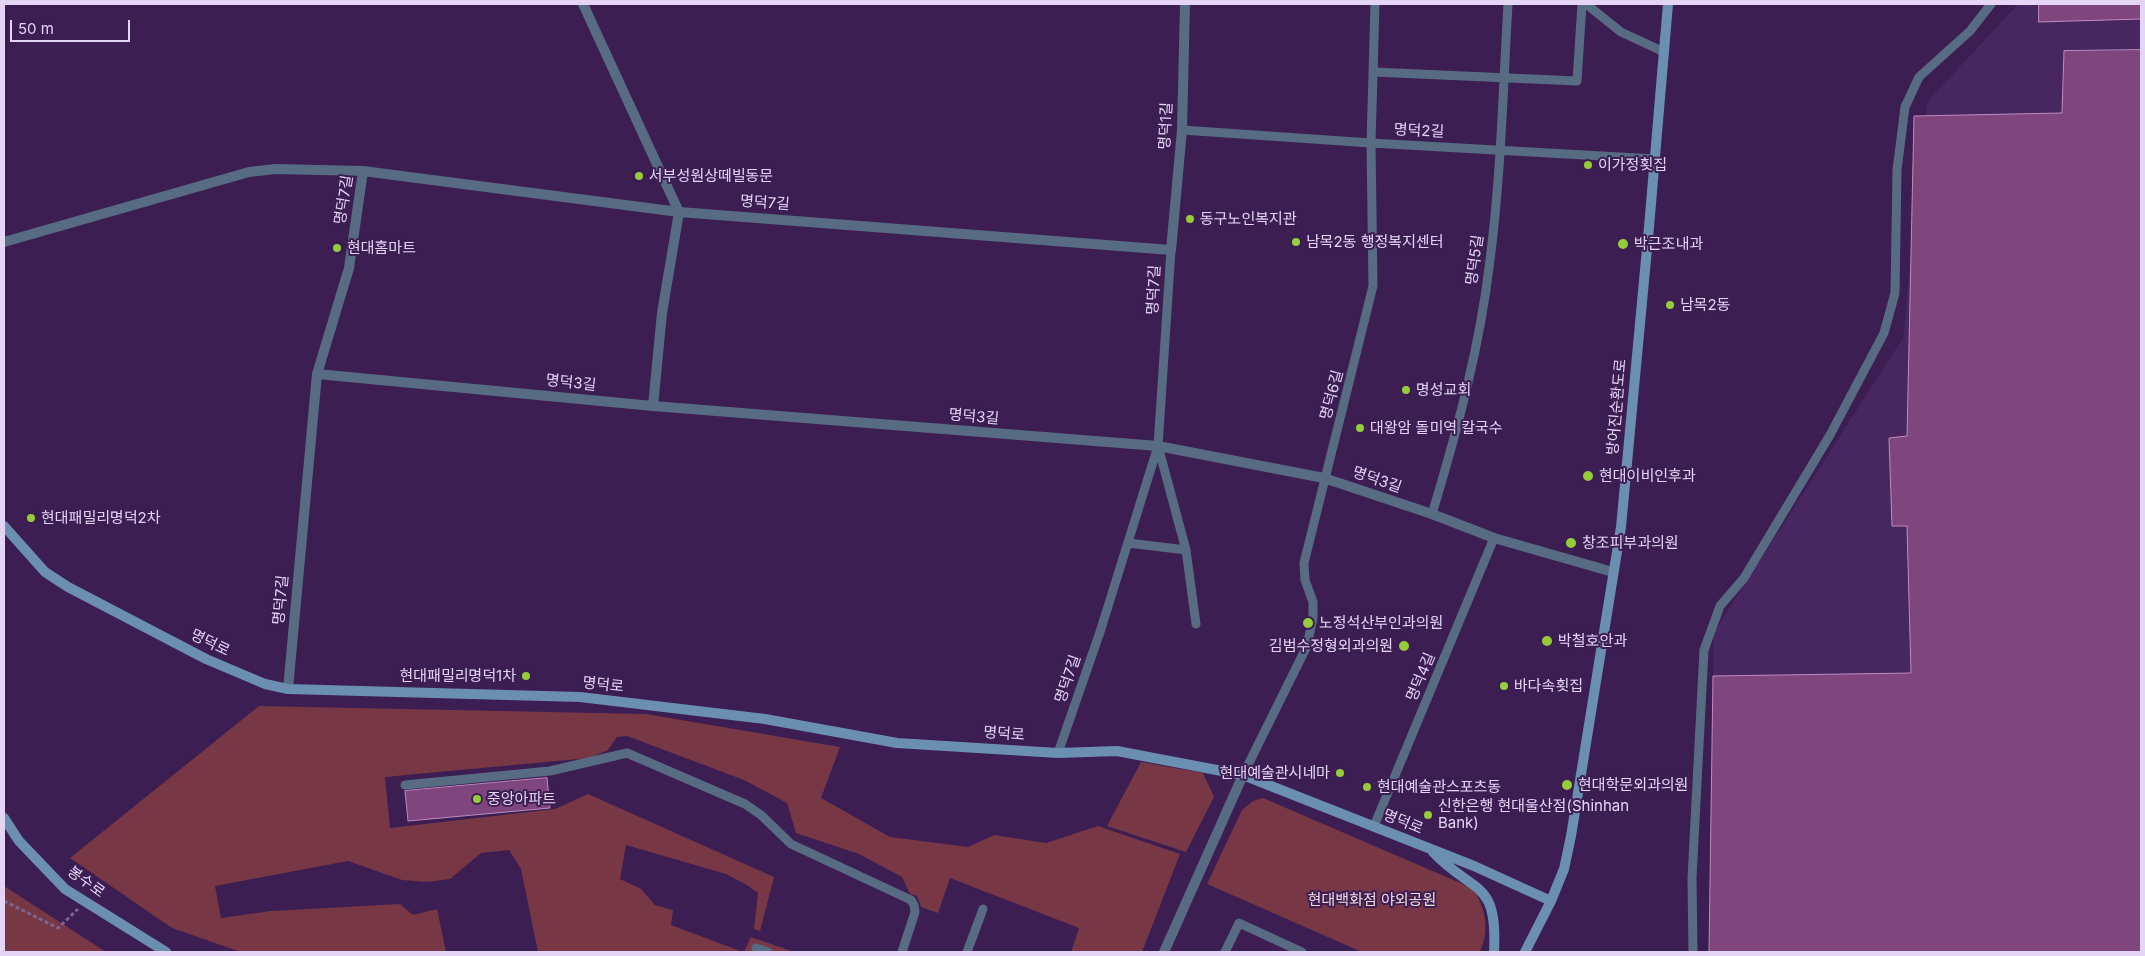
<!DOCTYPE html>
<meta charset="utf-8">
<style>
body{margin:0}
#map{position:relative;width:2145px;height:956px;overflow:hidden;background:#3c1e53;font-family:Inter,sans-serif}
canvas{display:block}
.frame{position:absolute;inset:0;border:5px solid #e4d4f5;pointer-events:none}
.scale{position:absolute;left:10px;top:20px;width:120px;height:22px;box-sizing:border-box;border:2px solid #e4d4f5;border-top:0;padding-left:6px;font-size:15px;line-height:18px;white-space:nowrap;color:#e4d4f5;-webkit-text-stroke:4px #3c1e53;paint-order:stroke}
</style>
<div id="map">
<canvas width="2145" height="956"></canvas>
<div class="frame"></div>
<div class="scale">50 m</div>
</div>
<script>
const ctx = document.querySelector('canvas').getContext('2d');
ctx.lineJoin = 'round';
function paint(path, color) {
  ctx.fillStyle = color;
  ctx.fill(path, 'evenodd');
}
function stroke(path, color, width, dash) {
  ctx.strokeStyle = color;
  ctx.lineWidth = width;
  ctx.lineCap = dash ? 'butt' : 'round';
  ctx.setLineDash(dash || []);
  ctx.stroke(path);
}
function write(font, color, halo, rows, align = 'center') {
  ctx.font = font + ' Inter,"Noto Sans KR",sans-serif';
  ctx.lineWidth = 4;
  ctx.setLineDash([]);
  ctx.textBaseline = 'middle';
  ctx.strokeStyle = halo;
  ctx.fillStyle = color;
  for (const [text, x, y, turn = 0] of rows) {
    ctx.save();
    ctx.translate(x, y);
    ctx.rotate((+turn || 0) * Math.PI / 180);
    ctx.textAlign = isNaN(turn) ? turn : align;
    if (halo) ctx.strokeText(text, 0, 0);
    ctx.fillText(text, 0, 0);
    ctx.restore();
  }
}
const built = new Path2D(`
 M2018,4H2141V952H1709L1714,632L1903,338L1927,102Z`);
const green = new Path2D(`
 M259,706L646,714L840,747L821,798L890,837L968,847L994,835L1046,843L1098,826L1180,854L1142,952H1071L1079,928L950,878L938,913L921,907L917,896L910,894L902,877L859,854L796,833L787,803L744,780L627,736L617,737L608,750L589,758L385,777L390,828L555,809L588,794L774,877L760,931L754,929L758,893L747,885L726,874L626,845L620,879L641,889L655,905L673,910L671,925L743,952H538L521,869L509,850L481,853L450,879L427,882L402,880L348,861L215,886L221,918L271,911L400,904L413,915L437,909L446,952H241L172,928L70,858Z
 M1141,762L1203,773L1214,797L1186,852L1107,826Z
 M1263,798L1472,888C1486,908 1490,929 1480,952H1362L1207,884L1242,810L1253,801Z
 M4,886L106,952H4Z
 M751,937L794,952H744Z`);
const building = new Path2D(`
 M2039,4H2141V19L2039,22Z
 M2141,50V952H1709L1713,676L1911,673L1907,526H1892L1889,438L1907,436L1914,116L2062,113L2064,51Z
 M547,778L550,808L408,821L405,791Z`);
const path = new Path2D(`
 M4,901L58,928L78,909`);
const lane = new Path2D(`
 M1586,4L1621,32L1664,52
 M1373,72L1577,81L1582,4
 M1182,130L1371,143L1655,159
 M1158,446L1186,550L1196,624
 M1432,514C1457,431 1480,347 1490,260C1501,175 1503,89 1508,4
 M1128,543L1186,550
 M1058,753L1100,632L1158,446L1171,250
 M1243,775L1307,646L1313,618V602L1305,580L1304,563L1373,286L1371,143L1375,4
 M405,785L550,771L627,753L745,804L761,815L791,844L911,900L914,905L915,912L902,952
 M1374,826L1494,538
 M756,948L768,952
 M967,952L983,909
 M1225,952L1239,923L1302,952
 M1693,952L1692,878L1704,650L1720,606L1744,578L1830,435L1884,333L1895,293L1897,170L1905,107L1919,77L1970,31L1991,4`);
const street = new Path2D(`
 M583,4L679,212L662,313L653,406
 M4,242L249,172L276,169L363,171L679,212L1171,250L1182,130L1185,4
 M317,374L653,406L1158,446L1324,478L1432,514L1494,538L1613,572
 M288,689L317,374L349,268L363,171
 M1164,952L1243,775`);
const secondary = new Path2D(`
 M4,526L45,572L68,587L206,659L265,684L288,689L580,697L765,719L897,743L1058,753L1117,751L1243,775L1474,866L1551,901
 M4,818L19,841L65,889L166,952
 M1433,852C1474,895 1498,879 1494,952
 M1525,952L1551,901L1564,869L1571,836L1621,527L1649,227L1668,4`);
const markers = [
 [1588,165,5,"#96cc3a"],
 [639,176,5,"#96cc3a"],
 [1190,219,5,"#96cc3a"],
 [1296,242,5,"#96cc3a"],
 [1623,244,6,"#96cc3a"],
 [337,248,5,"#96cc3a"],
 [1670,305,5,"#96cc3a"],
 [1406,390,5,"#96cc3a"],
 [1360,428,5,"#96cc3a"],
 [1588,476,6,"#96cc3a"],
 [31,518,5,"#96cc3a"],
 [1571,543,6,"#96cc3a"],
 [1308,623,6,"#96cc3a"],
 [1547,641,6,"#96cc3a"],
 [1404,646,6,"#96cc3a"],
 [526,676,5,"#96cc3a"],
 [1504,686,5,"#96cc3a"],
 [1340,773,5,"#96cc3a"],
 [1567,785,6,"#96cc3a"],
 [1367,787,5,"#96cc3a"],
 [477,799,5,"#96cc3a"],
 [1428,815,5,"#96cc3a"]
];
const streetNames = [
 ["명덕1길",1166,126,-87],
 ["명덕2길",1419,131,3],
 ["명덕7길",344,200,-81],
 ["명덕7길",765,203,4],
 ["명덕5길",1475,260,-82],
 ["명덕7길",1154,290,-87],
 ["명덕3길",571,383,6],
 ["명덕6길",1332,395,-75],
 ["방어진순환도로",1617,407,-85],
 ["명덕3길",974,417,5],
 ["명덕3길",1377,480,19],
 ["명덕7길",281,600,-85],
 ["명덕로",210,643,26],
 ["명덕4길",1421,677,-67],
 ["명덕7길",1068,679,-71],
 ["명덕로",603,685,6],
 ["명덕로",1004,734,4],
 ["명덕로",1403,822,22],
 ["봉수로",86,882,36]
];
const poiNames = [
 ["이가정횟집",1598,165],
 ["서부성원상떼빌동문",649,176],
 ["동구노인복지관",1200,219],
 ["남목2동 행정복지센터",1306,242],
 ["박근조내과",1634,244],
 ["현대홈마트",347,248],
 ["남목2동",1680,305],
 ["명성교회",1416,390],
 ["대왕암 돌미역 칼국수",1370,428],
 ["현대이비인후과",1599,476],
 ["현대패밀리명덕2차",41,518],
 ["창조피부과의원",1582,543],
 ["노정석산부인과의원",1319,623],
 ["박철호안과",1558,641],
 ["김범수정형외과의원",1393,646,"right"],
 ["현대패밀리명덕1차",516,676,"right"],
 ["바다속횟집",1514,686],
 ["현대예술관시네마",1330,773,"right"],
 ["현대학문외과의원",1578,785],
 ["현대예술관스포츠동",1377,787],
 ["중앙아파트",487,799],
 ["신한은행 현대울산점(Shinhan",1438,806],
 ["Bank)",1438,823]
];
const parkNames = [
 ["현대백화점 야외공원",1372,900]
];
paint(built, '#482761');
paint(green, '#773745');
paint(building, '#7e467d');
stroke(building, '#c08bbe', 1);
stroke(path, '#7c6491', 3, [4, 2.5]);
stroke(lane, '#576c82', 9);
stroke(street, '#576c82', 10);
stroke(secondary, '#6b8fb1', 10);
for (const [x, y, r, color] of markers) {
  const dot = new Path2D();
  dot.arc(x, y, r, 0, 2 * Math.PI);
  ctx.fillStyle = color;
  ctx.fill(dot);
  stroke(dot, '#3c1e53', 2);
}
write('15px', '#e4d4f5', '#3c1e53', streetNames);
write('15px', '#e4d4f5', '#3c1e53', poiNames, 'left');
write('15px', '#f4dcdf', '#3c1e53', parkNames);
</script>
